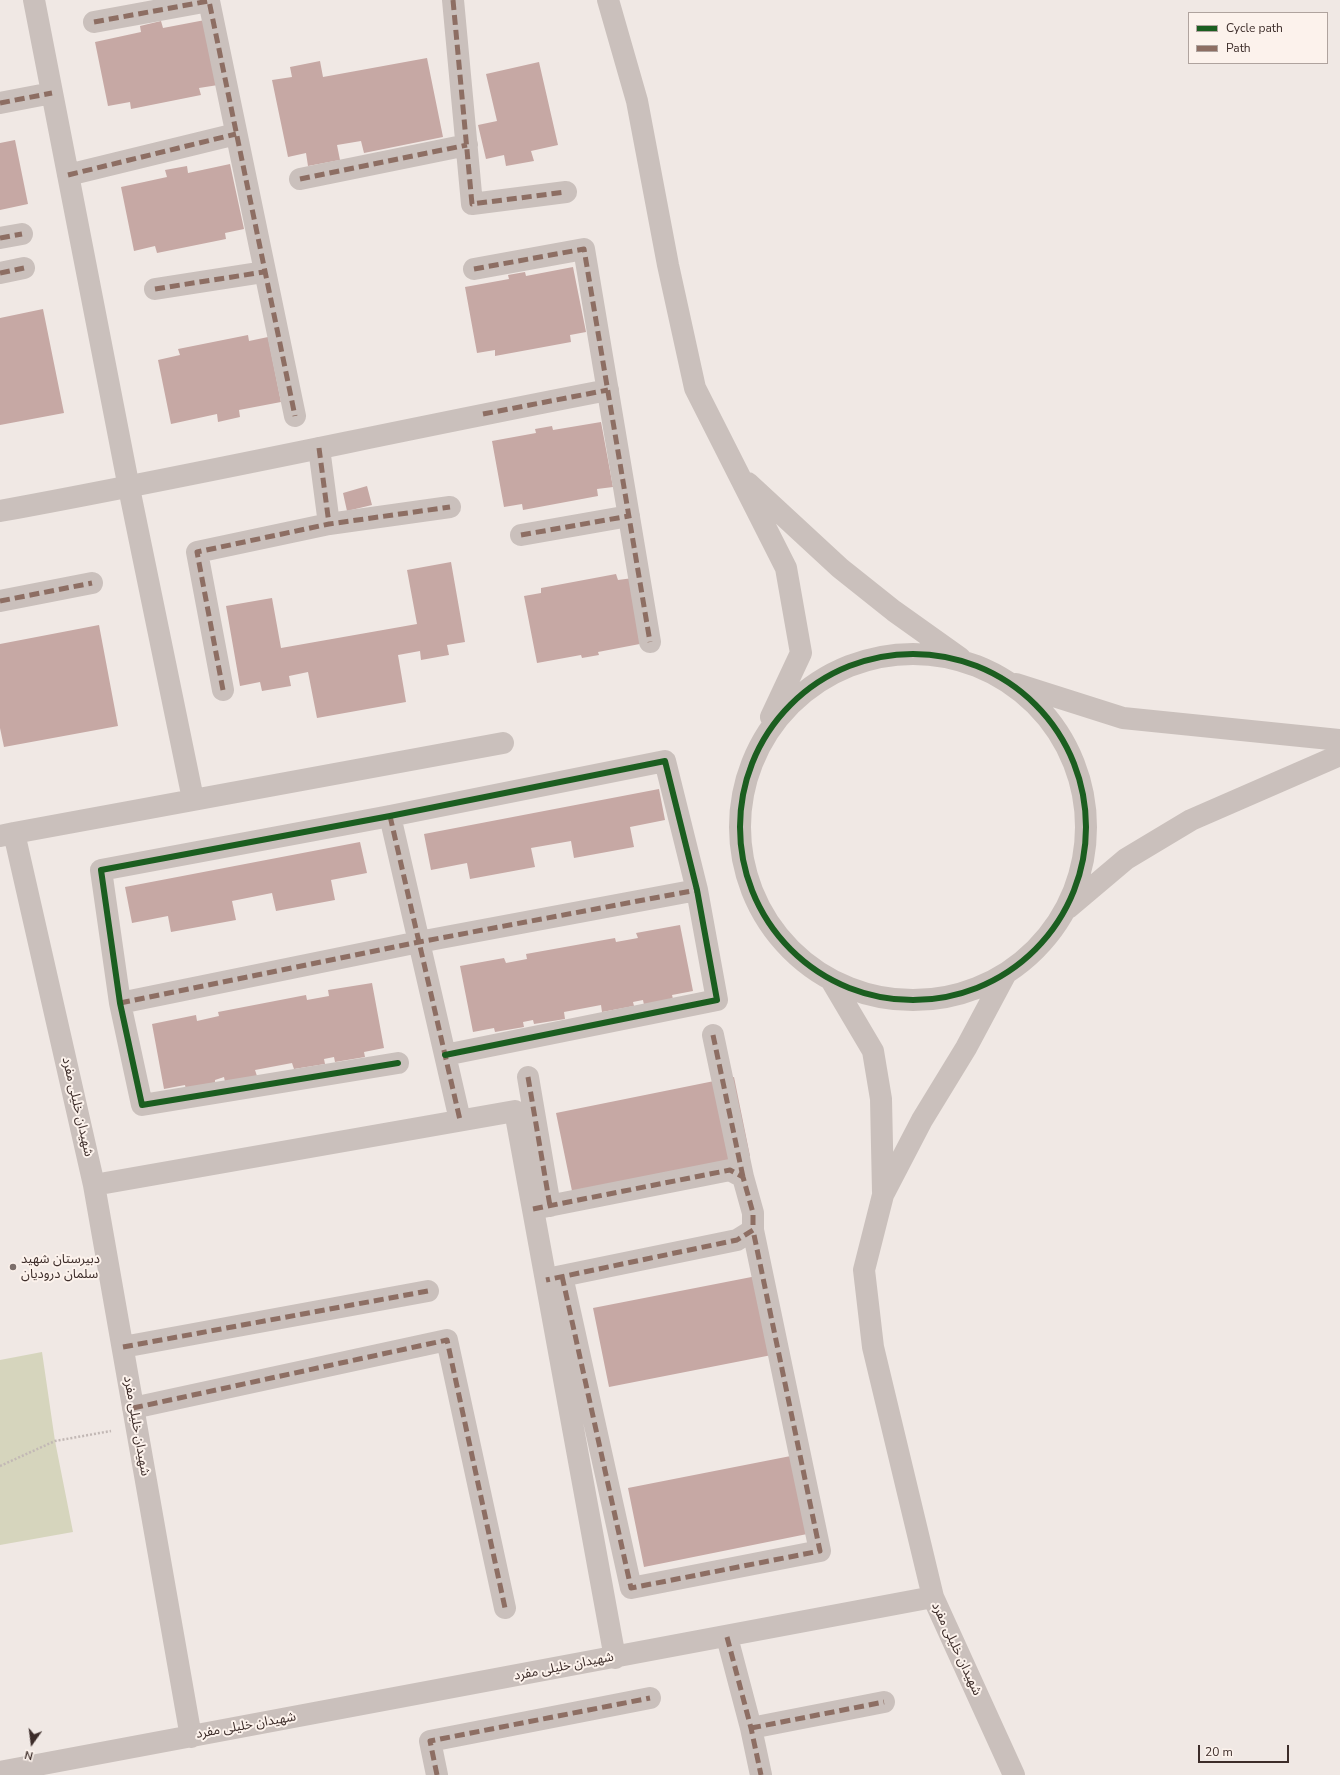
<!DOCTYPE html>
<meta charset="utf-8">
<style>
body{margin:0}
#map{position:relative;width:1340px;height:1775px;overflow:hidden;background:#f0e8e4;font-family:"Nunito Sans",sans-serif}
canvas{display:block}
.legend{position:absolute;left:1188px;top:12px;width:140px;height:52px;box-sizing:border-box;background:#fcf2ec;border:1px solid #afa39e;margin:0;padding:5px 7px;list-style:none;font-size:12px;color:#3c2c29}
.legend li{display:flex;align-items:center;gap:8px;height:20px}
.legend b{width:20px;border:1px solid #afa39e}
.north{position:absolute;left:12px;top:1723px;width:40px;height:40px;-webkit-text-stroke:3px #fcf2ec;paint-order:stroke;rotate:194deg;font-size:11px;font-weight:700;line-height:16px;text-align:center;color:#3c2c29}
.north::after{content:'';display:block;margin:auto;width:14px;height:18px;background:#3c2c29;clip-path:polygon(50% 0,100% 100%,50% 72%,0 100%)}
.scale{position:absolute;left:1198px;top:1745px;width:91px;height:18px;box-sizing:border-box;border:2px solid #3c2c29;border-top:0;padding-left:5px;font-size:12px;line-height:14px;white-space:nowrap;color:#3c2c29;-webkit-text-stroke:3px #fcf2ec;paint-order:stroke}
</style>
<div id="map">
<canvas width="1340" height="1775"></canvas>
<ul class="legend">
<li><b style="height:5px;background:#1b5e20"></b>Cycle path</li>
<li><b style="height:5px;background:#8d6e63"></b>Path</li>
</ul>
<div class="north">N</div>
<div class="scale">20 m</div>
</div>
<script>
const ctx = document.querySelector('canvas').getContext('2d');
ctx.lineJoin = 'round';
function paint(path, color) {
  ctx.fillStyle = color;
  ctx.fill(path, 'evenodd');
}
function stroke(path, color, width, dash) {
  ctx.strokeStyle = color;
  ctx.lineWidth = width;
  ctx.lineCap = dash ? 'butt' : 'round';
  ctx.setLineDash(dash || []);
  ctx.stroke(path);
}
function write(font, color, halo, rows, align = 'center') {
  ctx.font = font + ' "Nunito Sans","Noto Sans Arabic",sans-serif';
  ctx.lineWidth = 4;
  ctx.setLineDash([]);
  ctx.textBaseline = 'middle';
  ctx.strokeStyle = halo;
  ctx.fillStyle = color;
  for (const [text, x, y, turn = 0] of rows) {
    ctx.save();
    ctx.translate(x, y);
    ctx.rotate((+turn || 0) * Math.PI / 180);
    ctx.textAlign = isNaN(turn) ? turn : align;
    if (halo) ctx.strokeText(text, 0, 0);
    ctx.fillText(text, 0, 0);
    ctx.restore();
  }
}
const green = new Path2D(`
 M42,1352L55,1441L73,1532L0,1545V1360Z`);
const building = new Path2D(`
 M205,20L218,85L199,88L201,95L131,109L130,102L108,106L95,42L141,32L140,26L161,21L163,28Z
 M427,58L443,137L364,153L361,141L337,145L340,160L308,166L306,153L288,157L272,80L292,77L290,67L320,61L323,77Z
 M539,62L558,145L531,151L534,161L506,166L504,155L486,159L478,125L497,121L486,74Z
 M15,140L28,204L0,210V143Z
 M230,164L244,229L225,233L226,239L157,253L155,246L134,251L121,187L167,177L165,170L187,166L188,173Z
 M573,267L586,332L570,335L571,342L495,356V350L477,353L465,287L509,279L508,275L525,272L526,276Z
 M43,309L64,413L0,425V318Z
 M248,335L249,341L268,337L281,402L239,410L240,417L218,422L217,414L171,424L158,360L180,355L178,349Z
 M601,422L613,487L597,489L598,496L523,510L522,504L504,507L492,441L536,433L535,429L552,426L553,430Z
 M367,486L372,505L347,511L343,493Z
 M451,562L465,642L447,645L449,655L421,660L420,651L398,655L406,702L317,718L308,672L289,676L291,686L262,691L260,682L240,686L226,606L272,598L281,648L417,624L407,570Z
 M616,574L618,580L633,578L645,643L598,652L599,655L582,658L581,655L537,663L524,596L541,593V588Z
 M99,625L118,726L4,747L0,728V644Z
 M659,789L665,820L630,827L634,847L574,858L571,841L531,848L535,867L470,879L467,863L431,870L424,834Z
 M360,842L367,873L331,880L335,900L276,911L272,893L232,901L236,920L171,932L168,916L132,923L125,887Z
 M680,925L693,991L672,995L673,999L644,1005L643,1000L633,1002L634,1006L602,1012L601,1005L564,1012L565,1019L534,1024L533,1020L523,1022L524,1027L495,1032L494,1028L473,1032L460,966L504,958L506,963L527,959L526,954L615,938L616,942L638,938L636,933Z
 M372,983L384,1048L364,1052L365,1057L335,1062L334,1057L324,1059L325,1064L294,1069L292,1063L255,1070L257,1076L225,1082L224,1077L215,1080V1085L186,1090L185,1085L164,1089L152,1024L196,1015L197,1021L219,1016L218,1012L306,995L307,1000L329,996L328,990Z
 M734,1077L750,1156L572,1191L556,1113Z
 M772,1273L787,1352L609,1387L593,1308Z
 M806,1453L822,1531L644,1567L628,1488Z`);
const path = new Path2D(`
 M0,1466L55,1441L111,1431`);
const street = new Path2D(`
 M34,0L129,488L193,799
 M453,0L472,204L566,192
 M608,0L637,101L668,265L695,388L786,568L801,653L771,717
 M94,22L209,1L295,416
 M0,103L52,93
 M68,175L236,134
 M300,179L467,145
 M0,238L22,234
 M474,269L584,249L650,642
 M0,273L24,268
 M155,289L264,272
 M319,448L329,524
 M748,483L840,568L894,611L960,658
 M0,511C203,474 405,429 608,390
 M521,535L629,516
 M0,601L92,583
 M740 827a173 173 0 1 1 346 0a173 173 0 1 1-346 0Z
 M1016,684L1123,718L1340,740
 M223,690L197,552L329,524L450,507
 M390,816L460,1120
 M14,833L503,743
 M0,836L14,833L94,1185L191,1737
 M1068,908L1126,859L1191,820L1340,755
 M1005,975L966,1048L922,1120L883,1195L864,1270L873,1347L933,1597L1014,1775
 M831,980L873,1051L881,1099L883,1192
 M120,1003L419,942L697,890
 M713,1035L743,1177
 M398,1063L142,1105L120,1003L101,870L390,816L665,761L697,890L717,1000L445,1055
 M528,1077L550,1206
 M94,1185L515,1111L615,1658
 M533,1209L730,1170L743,1177L753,1213V1230L737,1240L547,1279
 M562,1276L631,1588L820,1551L753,1230
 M123,1347L428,1291
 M133,1408L447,1340L505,1608
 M727,1637L751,1728L761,1775
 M751,1728L884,1702
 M0,1772L933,1597
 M437,1775L430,1741L650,1698`);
const quiet = new Path2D(`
 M453,0L472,204L566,192
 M94,22L209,1L295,416
 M0,103L52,93
 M68,175L236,134
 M300,179L467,145
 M0,238L22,234
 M474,269L584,249L650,642
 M0,273L24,268
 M155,289L264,272
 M483,414L608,390
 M319,448L329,524
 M521,535L629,516
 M0,601L92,583
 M223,690L197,552L329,524L450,507
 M390,816L460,1120
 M120,1003L419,942L697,890
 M713,1035L743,1177
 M528,1077L550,1206
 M533,1209L730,1170L743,1177L753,1213V1230L737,1240L546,1280
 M562,1276L631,1588L820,1551L753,1230
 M123,1347L428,1291
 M133,1408L447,1340L505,1608
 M727,1637L751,1728L761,1775
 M751,1728L884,1702
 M437,1775L430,1741L650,1698`);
const cycleway = new Path2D(`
 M740 827a173 173 0 1 1 346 0a173 173 0 1 1-346 0Z
 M398,1063L142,1105L120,1003L101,870L390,816L665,761L697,890L717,1000L445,1055`);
const markers = [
 [13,1267,4,"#7b6e6a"]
];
const streetNames = [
 ["شهیدان خلیلی مفرد",77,1107,77],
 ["شهیدان خلیلی مفرد",136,1426,80],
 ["شهیدان خلیلی مفرد",956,1649,65],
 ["شهیدان خلیلی مفرد",564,1667,-11],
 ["شهیدان خلیلی مفرد",246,1726,-10]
];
const poiNames = [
 ["دبیرستان شهید",21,1260],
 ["سلمان درودیان",21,1275]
];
paint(green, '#d6d5bd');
paint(building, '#c6a8a4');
stroke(path, '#c2b8b5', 2.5, [2, 2]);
stroke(street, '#cac0bc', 22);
stroke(quiet, '#8d6e63', 5, [10, 5]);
stroke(cycleway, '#1b5e20', 6);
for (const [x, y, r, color] of markers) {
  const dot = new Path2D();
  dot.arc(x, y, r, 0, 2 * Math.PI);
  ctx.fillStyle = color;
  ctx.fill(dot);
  stroke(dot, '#fcf2ec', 1.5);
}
write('13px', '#3c2c29', '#fcf2ec', streetNames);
write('13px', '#3c2c29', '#fcf2ec', poiNames, 'left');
</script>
